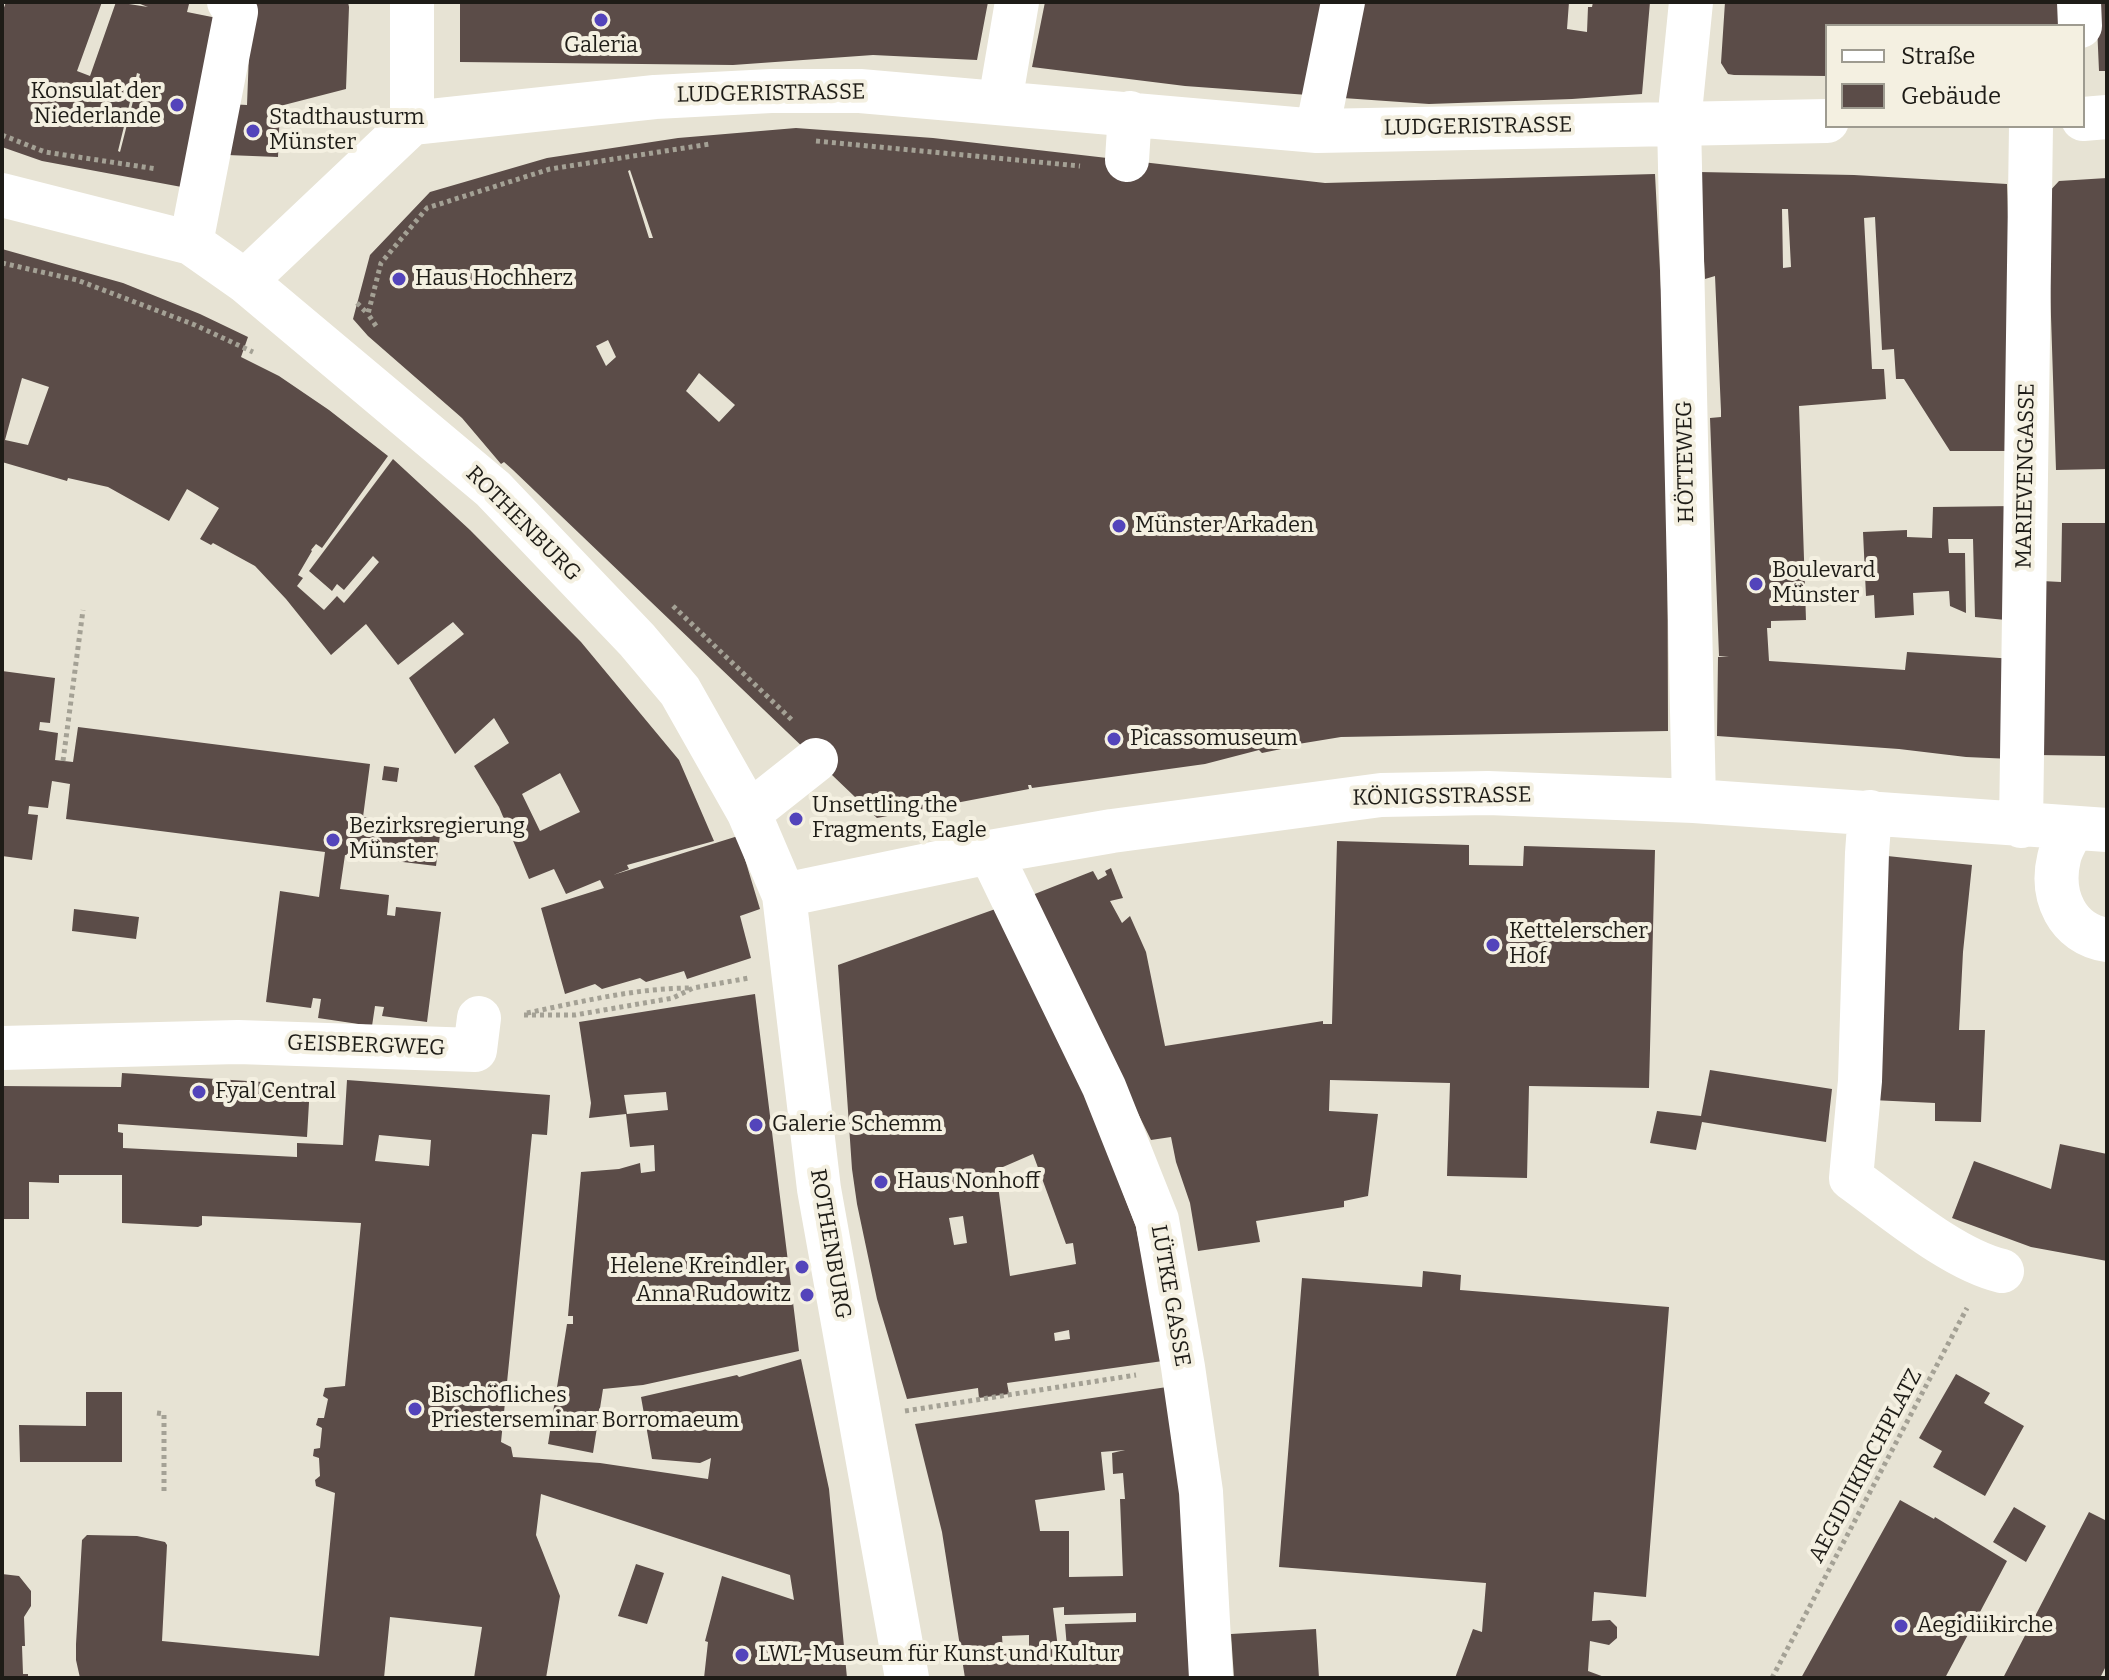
<!DOCTYPE html>
<meta charset="utf-8">
<style>
body{margin:0}
#map{position:relative;width:2109px;height:1680px;overflow:hidden;background:#e7e3d4;font-family:Bitter,serif}
canvas{display:block}
.frame{position:absolute;inset:0;border:4px solid #1e1c17;pointer-events:none}
.legend{position:absolute;left:1825px;top:24px;width:260px;height:104px;box-sizing:border-box;background:#f4f0e1;border:2px solid #9e9b90;margin:0;padding:10px 14px;list-style:none;font-size:24px;color:#1e1c17}
.legend li{display:flex;align-items:center;gap:16px;height:40px}
.legend b{width:40px;border:2px solid #9e9b90}
</style>
<div id="map">
<canvas width="2109" height="1680"></canvas>
<div class="frame"></div>
<ul class="legend">
<li><b style="height:10px;background:#fff"></b>Straße</li>
<li><b style="height:22px;background:#5b4c48"></b>Gebäude</li>
</ul>
</div>
<script>
const ctx = document.querySelector('canvas').getContext('2d');
ctx.lineJoin = 'round';
function paint(path, color) {
  ctx.fillStyle = color;
  ctx.fill(path, 'evenodd');
}
function stroke(path, color, width, dash) {
  ctx.strokeStyle = color;
  ctx.lineWidth = width;
  ctx.lineCap = dash ? 'butt' : 'round';
  ctx.setLineDash(dash || []);
  ctx.stroke(path);
}
function write(font, color, halo, rows, align = 'center') {
  ctx.font = font + ' Bitter,serif';
  ctx.lineWidth = 8;
  ctx.setLineDash([]);
  ctx.textBaseline = 'middle';
  ctx.strokeStyle = halo;
  ctx.fillStyle = color;
  for (const [text, x, y, turn = 0] of rows) {
    ctx.save();
    ctx.translate(x, y);
    ctx.rotate((+turn || 0) * Math.PI / 180);
    ctx.textAlign = isNaN(turn) ? turn : align;
    if (halo) ctx.strokeText(text, 0, 0);
    ctx.fillText(text, 0, 0);
    ctx.restore();
  }
}
const building = new Path2D(`
 M6,2H102L77,71L90,76L116,2L148,7L135,2H184L189,4L187,12L217,18L187,188L42,161L2,147V13ZM137,73L140,74L120,152L118,151Z
 M251,2H348L349,7L346,89L280,106L278,157L227,155L228,104L247,105Z
 M460,2H988L977,60L873,55L733,65L460,62Z
 M1045,2H1326L1308,95L1185,86L1032,67Z
 M1357,2H1569L1567,29L1587,32L1588,7H1592L1593,2H1650L1642,94L1572,99L1429,104L1343,98Z
 M1725,2H2060L2061,26H1827V76L1734,75L1728,74L1721,63Z
 M2096,2H2107V71H2099Z
 M796,128L933,138L1325,183L1655,174L1667,406L1668,731L1341,737L1286,746V748L1262,753L1259,750L1205,764L1032,788L1031,785H1028L1029,789L877,818L513,470L504,462L501,464L462,418L368,336L353,319L370,255L430,192L547,158L678,138ZM630,170L653,238H649L628,171ZM608,340L616,357L606,366L596,346ZM699,373L735,405L719,422L686,391Z
 M1699,172L1854,175L2007,184L2015,451H1950L1904,379H1896L1894,349L1882,350L1875,217L1864,218L1872,369H1884L1886,399L1799,406L1806,620L1771,621V628H1767L1769,661L1905,670L1907,652L2015,659L2012,759L1966,757L1899,749L1717,736L1718,657H1729L1719,656L1710,418L1721,417V411L1715,276L1705,279ZM1782,209H1788L1791,267L1783,268Z
 M2107,178V469L2056,470L2047,194L2059,181Z
 M2,249L123,283L200,314L248,337L241,357L279,376L329,410L388,456L322,548L316,544L311,550L312,551L298,575L303,578L297,586L324,610L337,596L344,603L379,562L373,556L344,590L337,584L332,591L309,571L393,459L470,530L581,642L679,760L714,841L627,865L629,869L613,875L738,836L760,909L740,916L751,958L687,979L684,971L646,982L640,978L602,989L595,984L565,994L541,908L604,888L600,880L566,894L554,869L529,879L499,807L474,766L509,743L494,718L455,754L409,678L464,634L453,622L398,665L366,624L331,655L286,599L255,566L213,543L211,545L200,539L219,508L187,489L169,521L108,487L68,478L67,481L2,462ZM22,378L49,387L28,445L5,440ZM560,773L580,812L540,831L522,794Z
 M2014,506L2016,621L1975,617L1973,539H1948L1949,553H1965L1966,613L1950,606L1949,591L1913,593L1914,615L1875,618L1874,595L1866,596L1863,532L1907,530V537L1932,538L1933,507Z
 M2062,523H2107V756L2037,755L2042,581L2061,582Z
 M2,671L55,678L50,723L40,722L39,730L58,733L55,760L73,762L78,727L370,764L363,817L441,827L436,866L345,855L340,889L389,895L387,915L395,916L396,907L441,912L427,1022L382,1016L384,1007L375,1006L372,1026L318,1018L321,999L313,998L311,1008L266,1002L280,891L319,897L325,852L66,819L70,784L52,781L48,808L29,806L28,814L38,815L32,860L2,856Z
 M384,766L399,768L397,782L382,780Z
 M1337,841L1469,845V865L1523,866L1524,846L1655,850L1649,1088L1529,1086L1527,1178L1447,1176L1450,1083L1330,1080L1329,1111L1378,1114L1368,1196L1344,1201V1207L1256,1221L1260,1242L1198,1251L1190,1203L1176,1162L1171,1137L1151,1140L1075,985L1022,899L1093,871L1098,880L1107,875L1105,871L1111,868L1123,898L1110,901L1122,923L1130,916L1146,952L1165,1046L1323,1021V1024H1332Z
 M1878,855L1972,865L1963,952L1959,1030H1985L1981,1122L1935,1121V1103L1872,1100Z
 M1001,907L1074,1064L1136,1227L1163,1361L1007,1383L1009,1394L979,1398L978,1388L907,1399L877,1299L857,1204L852,1169L838,965ZM1033,1154L1066,1244L1073,1243L1076,1264L1010,1276L996,1170ZM963,1216L967,1243L954,1245L949,1218ZM1069,1330L1070,1339L1055,1341L1054,1333Z
 M74,909L139,917L136,939L72,931Z
 M755,994L799,1351L643,1385L603,1389L593,1453L548,1444L567,1324H573V1316H568L581,1172L619,1169L640,1163L641,1173L655,1171L654,1145L630,1147L626,1114L589,1118L591,1103L579,1022ZM666,1092L668,1110L627,1114L624,1095Z
 M1710,1070L1832,1089L1826,1142L1702,1122L1696,1150L1650,1143L1657,1111L1701,1116Z
 M122,1073L310,1085L307,1137L118,1124V1132L123,1133V1148L297,1157V1143L343,1145L347,1080L550,1095L547,1135L532,1134L501,1442L511,1447L513,1457L600,1463L708,1479L711,1458L700,1463L652,1459L641,1397L737,1375L739,1377L801,1359L829,1489L847,1678H704L708,1642L705,1641L722,1576L794,1600L790,1575L541,1494L536,1535L560,1596L546,1678H474L482,1627L390,1617L384,1678H80L76,1660V1644L82,1540L87,1535L137,1536L165,1542L167,1545L162,1641L319,1656L335,1493L316,1486L315,1480L320,1476L319,1458L313,1456L314,1449L320,1448L322,1428L316,1425L318,1418H324L328,1399L323,1396L325,1388L345,1386L361,1223L202,1216V1225L198,1227L122,1223V1175H59V1183L29,1182V1219H2V1086L121,1087ZM379,1135L431,1140L429,1166L375,1161Z
 M2060,1144L2107,1154V1261L2031,1247L1952,1218L1974,1161L2051,1189Z
 M1423,1271L1461,1275L1460,1290L1669,1307L1646,1597L1594,1592L1592,1621L1610,1620L1617,1627V1638L1609,1645L1590,1641L1588,1671L1607,1678H1455L1473,1629L1482,1632L1486,1583L1279,1567L1302,1278L1422,1287Z
 M1956,1374L1990,1393L1984,1403L2024,1426L1985,1496L1933,1467L1942,1451L1919,1438Z
 M1167,1387L1180,1496L1190,1678H965L942,1532L915,1424ZM1125,1450L1112,1453L1113,1474L1123,1473L1125,1499H1120L1123,1576L1069,1577V1531H1040L1035,1500L1105,1490L1101,1452ZM1064,1607V1615L1136,1613V1622L1065,1624L1067,1648H1058L1053,1608ZM1029,1635V1649L1003,1651L1002,1636Z
 M86,1392H122V1462H20L19,1425L86,1426Z
 M1900,1500L1934,1519L1935,1517L2007,1561L1945,1678H1801Z
 M2014,1507L2046,1526L2026,1562L1993,1542Z
 M2089,1512L2107,1521V1664L2100,1678H2003Z
 M636,1564L664,1573L647,1624L618,1616Z
 M2,1574L19,1576L31,1591V1606L24,1617L25,1646H22L23,1674H28V1678H2Z
 M1316,1629L1319,1678H1234L1231,1634Z`);
const path = new Path2D(`
 M2,135L45,152L157,169
 M816,141L1080,166
 M2,263L77,280L195,325L253,352
 M357,303L367,313
 M376,326L368,314L381,263L427,208L550,169L710,144
 M673,606L793,721
 M63,761L83,610
 M527,1013C580,1002 636,988 691,988
 M524,1015H575L673,998L693,988L749,978
 M905,1411L1136,1375
 M157,1413L164,1414V1495
 M1772,1678L1967,1308`);
const minor = new Path2D(`
 M1691,2L1679,122L1694,801
 M2079,2L2080,26
 M1000,102L1017,2
 M2083,119L2107,117
 M412,123L655,97L771,91H860L1317,131L1827,121
 M1317,131L1343,2
 M1127,160L1130,113
 M2,195L191,243L245,281L493,489L637,640L680,691L749,813L784,895L819,1189L907,1678
 M191,243L236,12L229,2
 M245,281L412,123V2
 M1870,812L1867,853L1860,1081L1851,1178C1893,1208 1952,1259 2002,1271
 M749,813L816,760
 M2021,826L2031,126
 M2072,829C2068,838 2061,848 2059,858C2050,896 2067,934 2107,940
 M990,852L1104,1087L1157,1220L1183,1367L1201,1492L1211,1678
 M784,895L990,852L1112,831L1381,795L1488,793L1694,801L2107,830
 M2,1048L238,1042L475,1050L479,1018`);
const markers = [
 [601,20,8,"#5344bb"],
 [177,105,8,"#5344bb"],
 [253,131,8,"#5344bb"],
 [399,279,8,"#5344bb"],
 [1119,526,8,"#5344bb"],
 [1756,584,8,"#5344bb"],
 [1114,739,8,"#5344bb"],
 [796,819,8,"#5344bb"],
 [333,840,8,"#5344bb"],
 [1493,945,8,"#5344bb"],
 [199,1092,8,"#5344bb"],
 [756,1125,8,"#5344bb"],
 [881,1182,8,"#5344bb"],
 [802,1267,8,"#5344bb"],
 [807,1295,8,"#5344bb"],
 [415,1409,8,"#5344bb"],
 [1901,1626,8,"#5344bb"],
 [742,1655,8,"#5344bb"]
];
const poiNames = [
 ["Galeria",601,46,"center"],
 ["Konsulat der",161,92,"right"],
 ["Niederlande",161,117,"right"],
 ["Stadthausturm",269,118],
 ["Münster",269,143],
 ["Haus Hochherz",415,279],
 ["Münster Arkaden",1135,526],
 ["Boulevard",1772,571],
 ["Münster",1772,596],
 ["Picassomuseum",1130,739],
 ["Unsettling the",812,806],
 ["Fragments, Eagle",812,831],
 ["Bezirksregierung",349,827],
 ["Münster",349,852],
 ["Kettelerscher",1509,932],
 ["Hof",1509,957],
 ["Fyal Central",215,1092],
 ["Galerie Schemm",772,1125],
 ["Haus Nonhoff",897,1182],
 ["Helene Kreindler",786,1267,"right"],
 ["Anna Rudowitz",791,1295,"right"],
 ["Bischöfliches",431,1396],
 ["Priesterseminar Borromaeum",431,1421],
 ["Aegidiikirche",1917,1626],
 ["LWL-Museum für Kunst und Kultur",758,1655]
];
const streetNames = [
 ["LUDGERISTRASSE",771,94,-1],
 ["LUDGERISTRASSE",1478,127,-1],
 ["HÖTTEWEG",1686,462,-91],
 ["MARIEVENGASSE",2026,476,-89],
 ["ROTHENBURG",523,524,45],
 ["KÖNIGSSTRASSE",1442,797,-1],
 ["GEISBERGWEG",366,1046,2],
 ["ROTHENBURG",830,1244,80],
 ["LÜTKE GASSE",1170,1296,80],
 ["AEGIDIIKIRCHPLATZ",1866,1466,-62]
];
paint(building, '#5b4c48');
stroke(path, '#a4a195', 5, [4, 4]);
stroke(minor, '#fff', 44);
for (const [x, y, r, color] of markers) {
  const dot = new Path2D();
  dot.arc(x, y, r, 0, 2 * Math.PI);
  ctx.fillStyle = color;
  ctx.fill(dot);
  stroke(dot, '#f4f0e1', 3);
}
write('22px', '#1e1c17', '#f4f0e1', poiNames, 'left');
write('22px', '#1e1c17', '#f4f0e1', streetNames);
</script>
